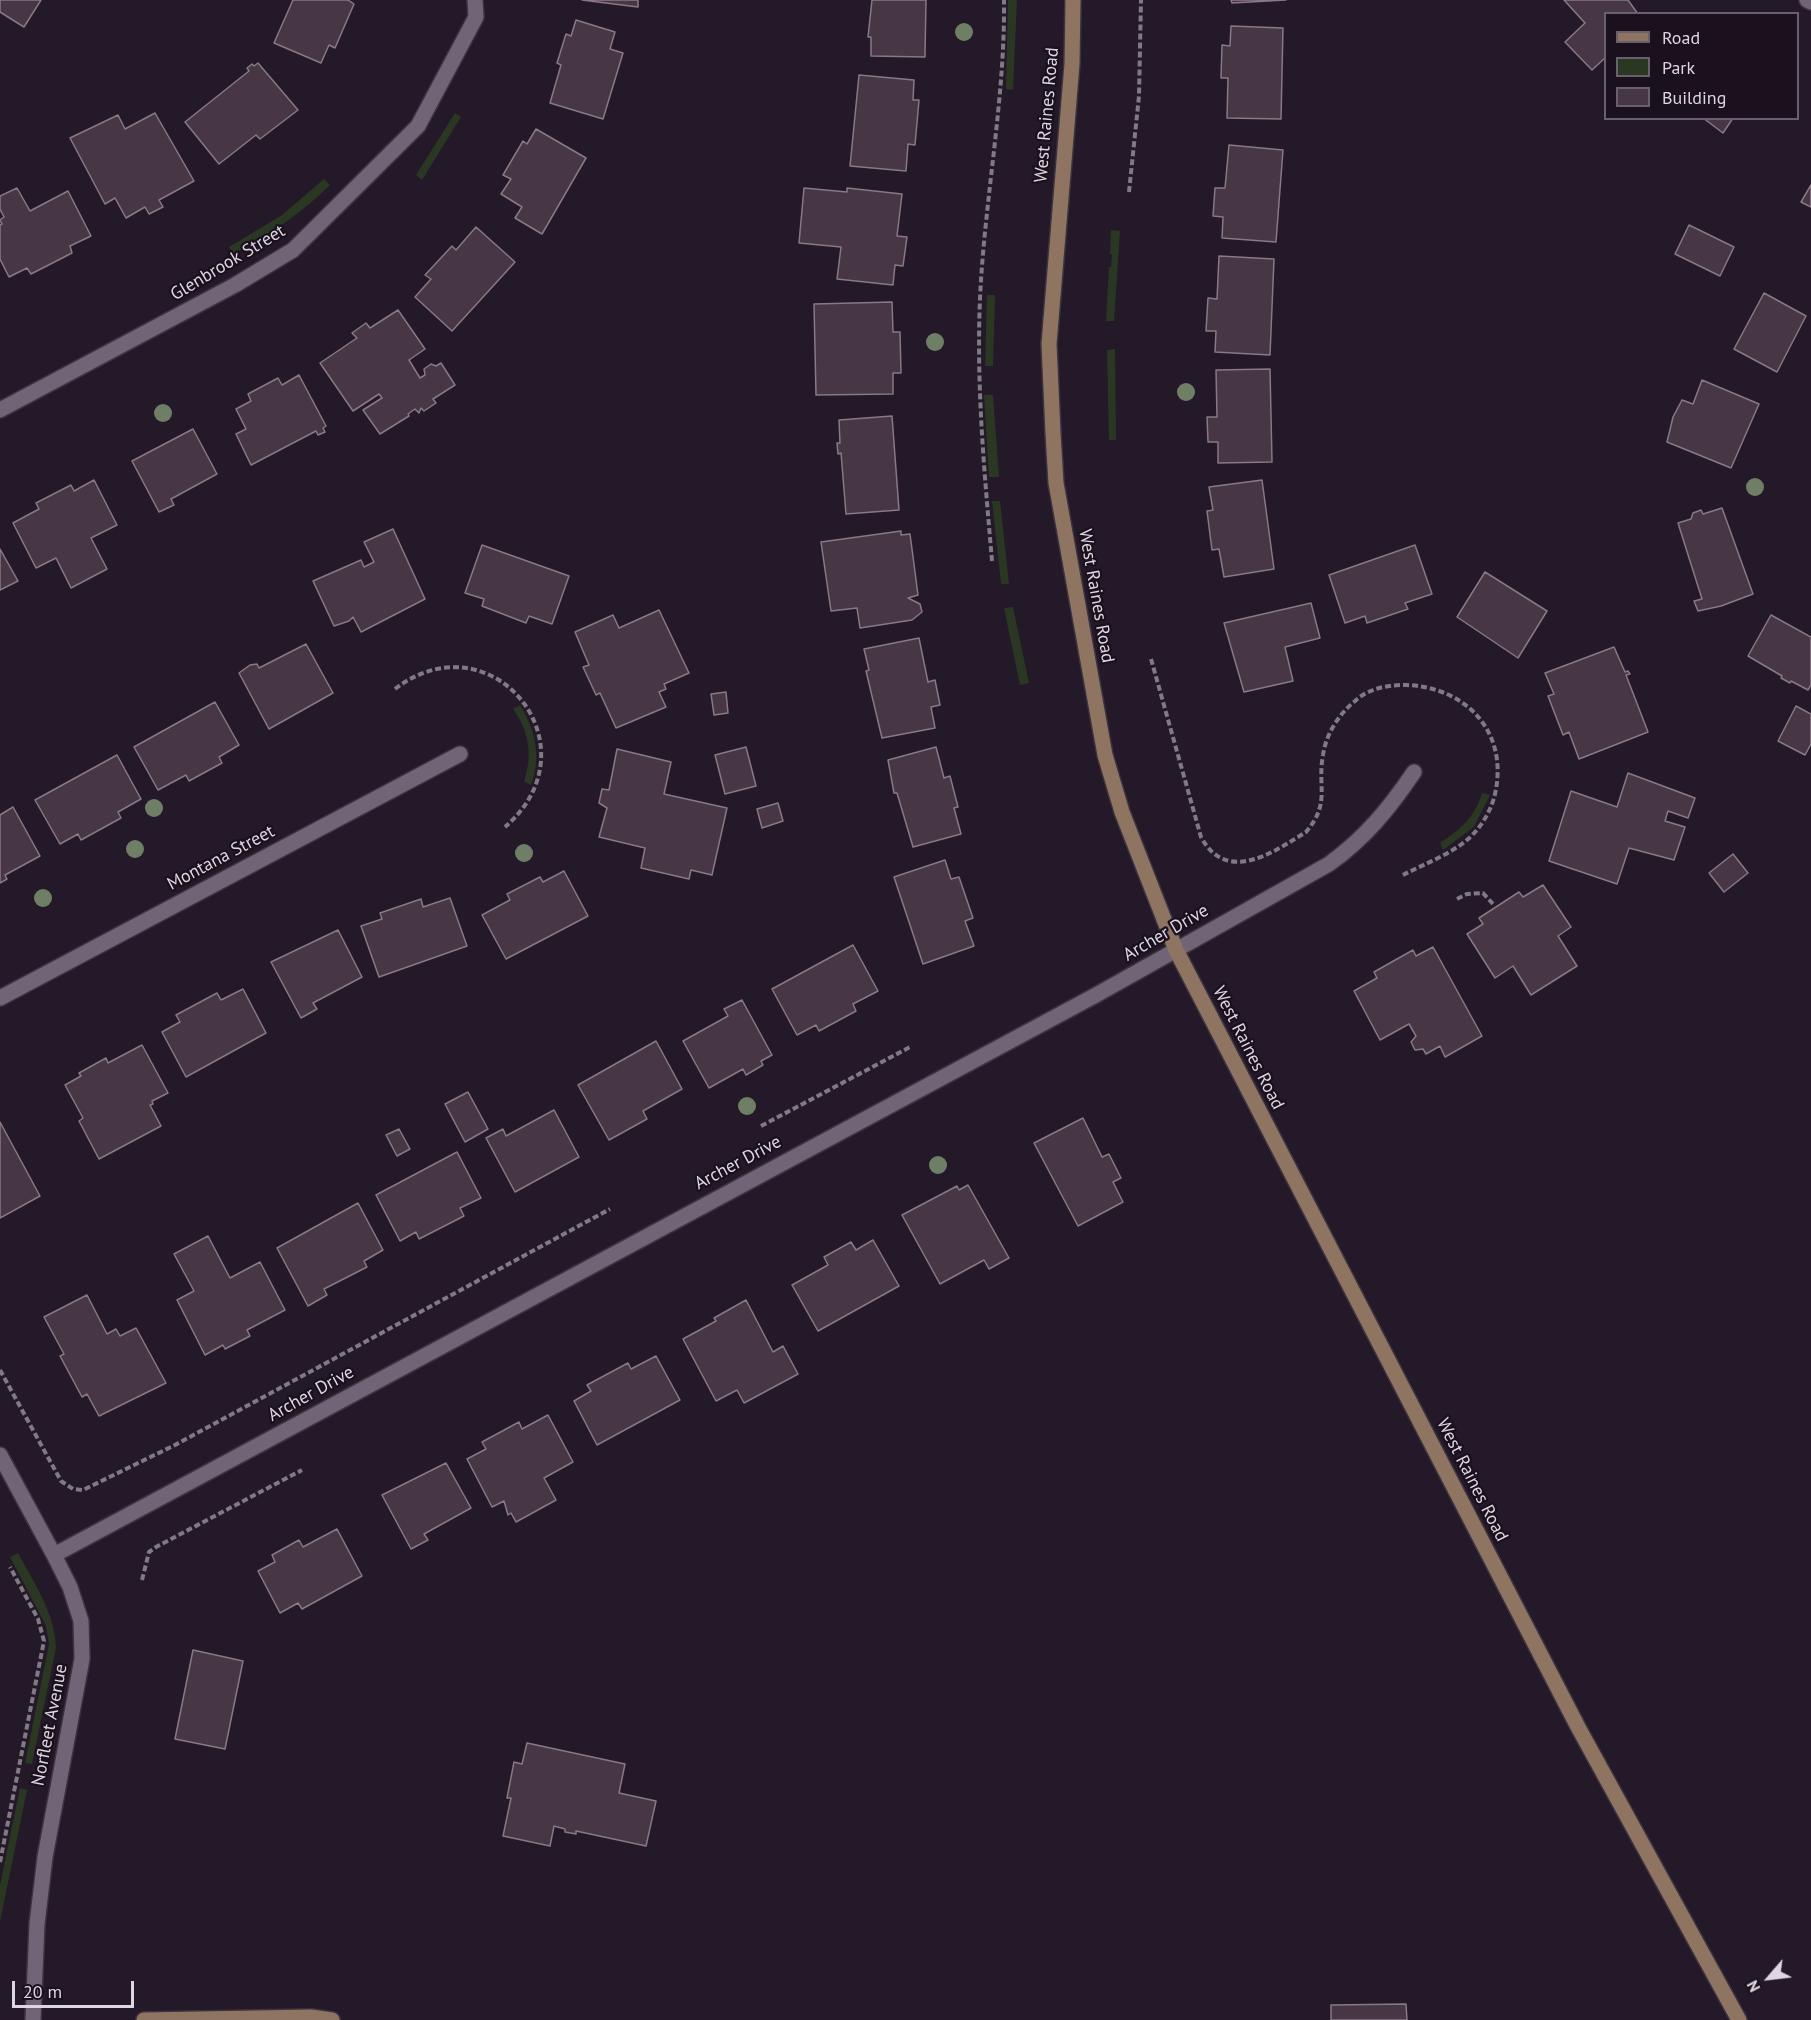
<!DOCTYPE html>
<style>
body{margin:0}
#map{position:relative;width:1811px;height:2020px;overflow:hidden;background:#231928;font-family:"PT Sans",sans-serif}
canvas{display:block}
.legend{position:absolute;left:1604px;top:12px;width:195px;height:108px;box-sizing:border-box;background:#1a101e;border:2px solid #68606c;margin:0;padding:8px 10px;list-style:none;font-size:18px;color:#ded7e1}
.legend li{display:flex;align-items:center;gap:12px;height:30px}
.legend b{width:30px;border:2px solid #68606c}
.north{position:absolute;left:1739px;top:1948px;width:60px;height:60px;-webkit-text-stroke:4px #1a101e;paint-order:stroke;rotate:242deg;font-size:16px;font-weight:700;line-height:24px;text-align:center;color:#ded7e1}
.north::after{content:'';display:block;margin:auto;width:21px;height:27px;background:#ded7e1;clip-path:polygon(50% 0,100% 100%,50% 72%,0 100%)}
.scale{position:absolute;left:12px;top:1981px;width:122px;height:27px;box-sizing:border-box;border:3px solid #ded7e1;border-top:0;padding-left:8px;font-size:18px;line-height:21px;white-space:nowrap;color:#ded7e1;-webkit-text-stroke:4px #1a101e;paint-order:stroke}
</style>
<div id="map">
<canvas width="1811" height="2020"></canvas>
<ul class="legend">
<li><b style="height:8px;background:#907462"></b>Road</li>
<li><b style="height:16px;background:#2a3722"></b>Park</li>
<li><b style="height:16px;background:#473643"></b>Building</li>
</ul>
<div class="north">N</div>
<div class="scale">20 m</div>
</div>
<script>
const ctx = document.querySelector('canvas').getContext('2d');
ctx.lineJoin = 'round';
function paint(path, color) {
  ctx.fillStyle = color;
  ctx.fill(path, 'evenodd');
}
function stroke(path, color, width, dash) {
  ctx.strokeStyle = color;
  ctx.lineWidth = width;
  ctx.lineCap = dash ? 'butt' : 'round';
  ctx.setLineDash(dash || []);
  ctx.stroke(path);
}
function write(font, color, halo, rows, align = 'center') {
  ctx.font = font + ' "PT Sans",sans-serif';
  ctx.lineWidth = 4.5;
  ctx.setLineDash([]);
  ctx.textBaseline = 'middle';
  ctx.strokeStyle = halo;
  ctx.fillStyle = color;
  for (const [text, x, y, turn = 0] of rows) {
    ctx.save();
    ctx.translate(x, y);
    ctx.rotate((+turn || 0) * Math.PI / 180);
    ctx.textAlign = isNaN(turn) ? turn : align;
    if (halo) ctx.strokeText(text, 0, 0);
    ctx.fillText(text, 0, 0);
    ctx.restore();
  }
}
const green = new Path2D(`
 M1008,0H1017L1013,90L1006,89Z
 M455,113L461,117L422,180L416,175Z
 M324,179L330,185C301,214 269,235 233,254L229,247L282,215Z
 M1111,230L1120,231L1114,321H1106L1109,267H1111L1112,254H1110Z
 M987,295H995L993,366H985Z
 M1115,349L1116,440H1109L1107,350Z
 M984,395H993L999,477H989Z
 M992,501H1000L1009,584H1001Z
 M1013,607L1029,683L1020,685L1004,608Z
 M520,705C535,729 542,757 531,785L524,781C533,755 529,731 513,709Z
 M1482,793L1490,795L1474,827L1443,850L1440,843C1460,830 1475,817 1482,793Z
 M18,1553C34,1583 55,1613 56,1648L32,1764L25,1763L49,1644L46,1626L10,1557Z
 M20,1788L27,1790L0,1922V1885Z`);
const building = new Path2D(`
 M0,0H41L24,27L0,12Z
 M293,0H348L354,4L335,48L329,45L321,63L274,43Z
 M582,0H638V7Z
 M872,0H926L925,57L871,56V37H868Z
 M1231,0H1286L1232,3Z
 M1564,0H1628L1638,14H1606V57L1592,70L1565,42L1585,23Z
 M576,20L615,32L610,49L623,53L603,119L550,103L561,65L557,63L566,34L571,36Z
 M1231,26L1283,28L1281,119L1227,118L1228,78H1221L1222,45L1230,46Z
 M258,63L298,110L260,139L256,135L219,164L185,122L249,71L247,68L252,64L254,66Z
 M859,75L914,80L913,100H919L915,145L908,144L906,171L850,166Z
 M155,113L194,181L159,200L163,207L149,214L145,207L126,218L115,198L105,204L70,138L118,115L125,129Z
 M1703,118H1733L1723,133Z
 M536,129L586,158L542,234L515,218L522,207L501,194L511,179L503,175L523,141L527,144Z
 M1229,145L1283,150L1276,242L1222,238L1223,217L1213,216L1215,188H1225Z
 M1811,185V207L1801,202Z
 M17,188L30,211L68,191L91,236L70,246L72,253L31,274L27,268L9,277L0,259V225L2,224L0,220L4,217L0,209V196Z
 M804,188L847,192V188L902,194L897,236L907,237L903,266L895,265L893,285L837,279L841,247L799,243Z
 M1689,225L1734,247L1720,276L1675,254Z
 M476,227L515,262L452,331L415,297L431,279L425,275L452,246L456,250Z
 M1219,256L1274,259L1270,355L1215,352L1216,331H1206L1208,298L1217,299Z
 M1764,293L1806,316L1777,372L1734,349Z
 M892,302L893,332H900L901,373H893V394L816,395L814,304Z
 M398,310L425,349L409,360L420,378L425,375L424,369L431,364L436,366L441,363L455,385L433,399L436,403L424,411L421,408L419,413L415,409L408,414L409,416L380,434L363,410L382,398L379,394L353,411L320,363L357,338L352,333L366,323L370,328Z
 M1270,369L1272,462L1218,463V442H1208L1207,417H1217L1216,370Z
 M299,375L326,426L323,428L325,432L318,435L316,431L251,465L236,434L246,429L236,409L251,401L248,394L278,378L282,385Z
 M1702,380L1759,404L1731,468L1667,442L1673,417L1682,400L1693,404Z
 M892,416L899,510L846,514L841,453L838,454L837,443H840L839,420Z
 M193,429L217,474L171,499L174,505L159,512L132,461Z
 M94,480L117,525L91,538L107,569L71,588L56,558L36,568L13,523L39,509L36,503L71,485L74,491Z
 M1262,480L1274,569L1224,577L1219,549L1212,550L1207,511L1213,510L1209,487Z
 M1722,508L1753,594L1721,606L1698,611L1694,601L1702,599L1678,523L1691,519L1693,513L1701,510L1703,514Z
 M393,529L425,599L361,632L353,617L349,621L334,626L313,581L361,560L364,567L374,562L364,542Z
 M901,531V535L910,534L918,595L908,598L920,604L922,612L912,620L860,628L857,608L831,611L821,542Z
 M482,545L569,576L552,624L529,616L526,623L482,606L484,599L465,593Z
 M1415,545L1432,594L1405,603L1408,609L1367,623L1365,616L1345,623L1329,575Z
 M0,549L18,581L0,590Z
 M1485,572L1547,611L1518,658L1457,617Z
 M1311,603L1320,638L1285,647L1293,681L1244,692L1224,623Z
 M659,610L689,673L664,684L666,689L659,692L666,707L616,728L600,693L596,695L583,667L589,665L575,632L613,615L619,628Z
 M1771,615L1811,637V685L1808,690L1791,681L1790,683L1781,678L1782,676L1748,656Z
 M919,638L928,682L935,680L940,705L931,707L935,728L882,738L866,671L869,670L864,649Z
 M306,644L333,693L269,729L239,673L250,665L257,664L259,668Z
 M1614,647L1625,672L1628,671L1630,674L1626,675L1648,732L1579,759L1569,732L1563,735L1548,696L1554,694L1545,673Z
 M726,692L728,713L714,715L711,694Z
 M215,702L239,745L219,757L222,763L189,781L186,775L158,790L134,747Z
 M1796,706L1811,714V744L1805,755L1778,741Z
 M746,747L756,786L725,794L715,755Z
 M936,747L944,778L950,776L958,807L954,808L961,834L913,847L897,793H894L888,760Z
 M617,749L671,762L664,794L727,808L712,875L691,870L689,879L641,868L645,848L599,837L607,808L599,803L602,789L609,790Z
 M117,755L141,799L118,812L121,818L81,840L78,834L60,844L35,800Z
 M1628,773L1695,798L1688,818L1668,811L1665,821L1685,827L1674,860L1629,848L1617,884L1549,861L1571,791L1617,807Z
 M778,803L783,821L762,828L757,809Z
 M13,807L40,856L5,875L7,879L0,883V815Z
 M1733,854L1748,873L1724,892L1709,873Z
 M945,860L951,879L959,877L973,918L965,921L974,946L923,964L894,877Z
 M564,871L588,916L506,959L482,915L510,900L507,894L540,877L543,882Z
 M1543,885L1571,927L1558,936L1577,966L1531,995L1513,966L1495,978L1467,934L1483,924L1479,918L1519,892L1523,897Z
 M450,898L467,946L379,977L361,926L382,919L380,913L421,899L423,907Z
 M338,930L362,977L313,1003L317,1009L301,1018L271,962Z
 M853,945L878,991L853,1004L856,1011L819,1031L816,1025L797,1035L772,989Z
 M1433,947L1482,1036L1445,1057L1440,1046L1426,1054L1423,1049L1415,1050L1411,1042L1416,1036L1409,1024L1380,1040L1354,991L1377,978L1374,972L1413,950L1416,956Z
 M243,989L266,1033L186,1077L162,1032L180,1022L176,1015L217,993L221,1000Z
 M742,1000L772,1055L761,1061L763,1065L746,1075L743,1069L709,1088L683,1041L728,1016L724,1009Z
 M656,1041L682,1089L643,1111L647,1119L609,1140L578,1085Z
 M142,1045L168,1093L152,1101L153,1104L150,1105L161,1126L99,1159L79,1121L83,1118L65,1085L81,1076L79,1073L106,1058L108,1063Z
 M468,1092L488,1129L465,1142L445,1104Z
 M554,1110L579,1157L515,1192L486,1138L503,1129L506,1136Z
 M1083,1118L1102,1157L1109,1154L1121,1178L1113,1182L1123,1202L1078,1226L1034,1143Z
 M0,1122L40,1196L0,1218Z
 M399,1129L410,1149L397,1156L386,1135Z
 M457,1152L481,1198L460,1208L464,1216L419,1239L416,1232L400,1241L376,1195Z
 M968,1185L1009,1258L989,1269L984,1260L940,1284L902,1215L957,1186L959,1190Z
 M358,1203L383,1250L364,1261L367,1267L324,1289L327,1295L308,1306L277,1248Z
 M208,1236L230,1278L260,1262L285,1310L247,1330L250,1336L225,1349L223,1345L205,1355L177,1300L194,1291L174,1254Z
 M873,1240L899,1286L818,1331L792,1285L828,1265L824,1257L851,1242L856,1250Z
 M87,1295L107,1334L116,1329L120,1336L136,1328L166,1383L99,1416L87,1394L82,1397L60,1356L64,1354L44,1317Z
 M746,1300L773,1352L783,1346L798,1374L744,1403L737,1390L716,1401L683,1339L716,1321L714,1318Z
 M656,1356L680,1400L597,1445L574,1401L591,1391L587,1385L628,1363L631,1369Z
 M548,1415L573,1462L544,1478L556,1500L516,1522L511,1513L508,1515L504,1501L492,1507L467,1459L486,1449L482,1442L519,1422L522,1429Z
 M446,1463L471,1508L424,1534L428,1540L411,1549L382,1495Z
 M337,1529L362,1576L302,1609L298,1603L280,1613L258,1571L275,1562L272,1555L299,1540L303,1547Z
 M193,1650L243,1661L225,1749L175,1739Z
 M527,1743L625,1764L619,1793L656,1801L646,1846L576,1831V1834L565,1832V1829L554,1826L550,1846L503,1836L511,1798H507L514,1762L522,1764Z
 M1406,2004L1407,2020H1331V2005Z`);
const path = new Path2D(`
 M1129,192L1139,96L1141,0
 M992,561C984,468 975,374 981,280C987,187 1005,94 1004,0
 M1151,659L1201,837C1227,885 1274,852 1306,832C1331,803 1317,787 1323,755C1326,734 1339,714 1355,701C1369,688 1387,685 1406,685C1466,687 1509,732 1495,794C1491,811 1481,828 1467,840C1449,855 1424,864 1403,875
 M395,689C491,615 599,746 505,827
 M1457,899L1467,894L1483,893L1493,904
 M761,1126L912,1046
 M0,1370L61,1481L73,1489L83,1490L175,1445L610,1209
 M142,1580L149,1552L156,1547L302,1470
 M0,1862L44,1641L38,1619L10,1567`);
const minor = new Path2D(`
 M1807,0L1811,2
 M0,410L235,285L293,250L418,126L476,17L475,0
 M0,998L460,754
 M0,1455L54,1555L70,1587L81,1621L82,1659L45,1857L37,1924L33,2020
 M54,1555L1096,995L1329,864C1365,838 1389,809 1414,772`);
const secondary = new Path2D(`
 M1073,0L1072,64L1049,344L1053,433L1056,483L1105,755L1122,812L1176,950L1578,1727L1739,2020
 M144,2020L311,2017L332,2020`);
const trees = [
 [964,32],
 [935,342],
 [1186,392],
 [163,413],
 [1755,487],
 [154,808],
 [135,849],
 [524,853],
 [43,898],
 [747,1106],
 [938,1165]
];
const streetNames = [
 ["West Raines Road",1047,115,-85],
 ["Glenbrook Street",228,263,-31],
 ["West Raines Road",1096,596,80],
 ["Montana Street",221,858,-28],
 ["Archer Drive",1166,933,-30],
 ["West Raines Road",1248,1048,63],
 ["Archer Drive",738,1163,-28],
 ["Archer Drive",311,1394,-29],
 ["West Raines Road",1472,1480,63],
 ["Norfleet Avenue",50,1725,-79]
];
paint(green, '#2a3722');
paint(building, '#473643');
stroke(building, '#8a7886', 1.5);
stroke(minor, '#3b333e', 18);
stroke(secondary, '#3b333e', 18);
stroke(path, '#827986', 4, [6, 3]);
stroke(minor, '#706476', 15);
stroke(secondary, '#907462', 15);
ctx.fillStyle = '#6f7f66';
for (const [x, y] of trees) {
  ctx.beginPath();
  ctx.arc(x, y, 9, 0, 2 * Math.PI);
  ctx.fill();
}
write('18px', '#ded7e1', '#1a101e', streetNames);
</script>
